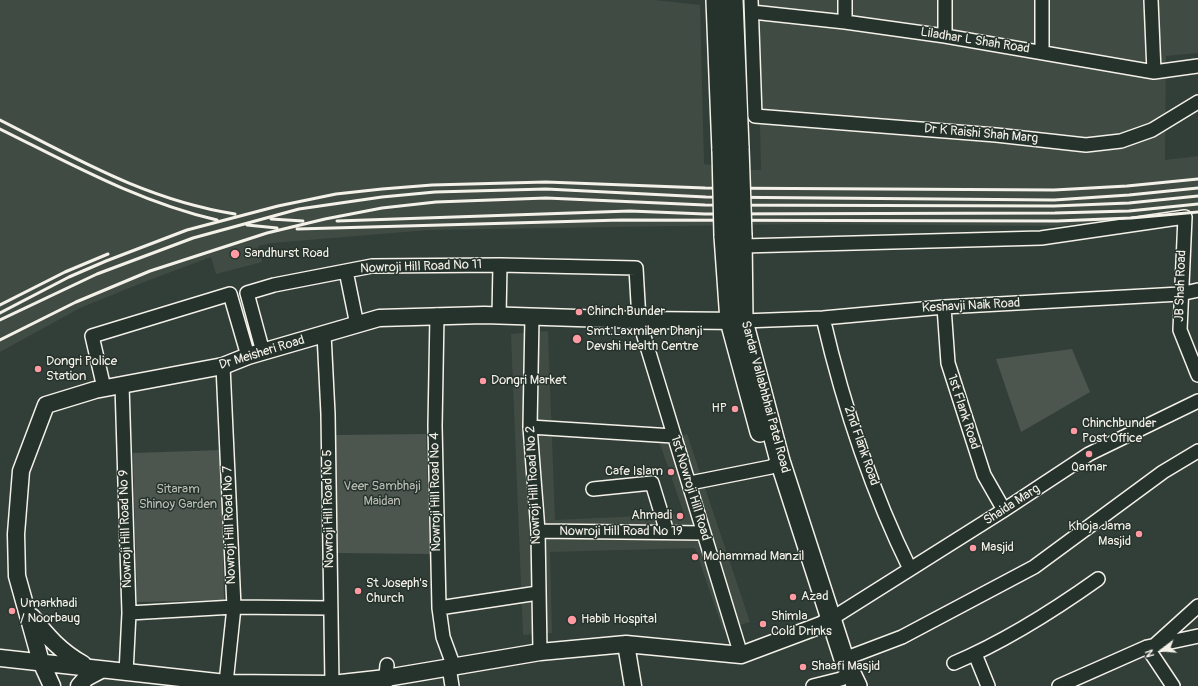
<!DOCTYPE html>
<style>
body{margin:0}
#map{position:relative;width:1198px;height:686px;overflow:hidden;background:#323e38;font-family:Pangolin,sans-serif}
canvas{display:block}
.north{position:absolute;left:1142px;top:630px;width:40px;height:40px;-webkit-text-stroke:3px #26332d;paint-order:stroke;rotate:254deg;font-size:11px;font-weight:700;line-height:16px;text-align:center;color:#f4f1e8}
.north::after{content:'';display:block;margin:auto;width:14px;height:18px;background:#f4f1e8;clip-path:polygon(50% 0,100% 100%,50% 72%,0 100%)}
</style>
<div id="map">
<canvas width="1198" height="686"></canvas>
<div class="north">N</div>
</div>
<script>
const ctx = document.querySelector('canvas').getContext('2d');
ctx.lineJoin = 'round';
function paint(path, color) {
  ctx.fillStyle = color;
  ctx.fill(path, 'evenodd');
}
function stroke(path, color, width, dash) {
  ctx.strokeStyle = color;
  ctx.lineWidth = width;
  ctx.lineCap = dash ? 'butt' : 'round';
  ctx.setLineDash(dash || []);
  ctx.stroke(path);
}
function write(font, color, halo, rows, align = 'center') {
  ctx.font = font + ' Pangolin,sans-serif';
  ctx.lineWidth = 3;
  ctx.setLineDash([]);
  ctx.textBaseline = 'middle';
  ctx.strokeStyle = halo;
  ctx.fillStyle = color;
  for (const [text, x, y, turn = 0] of rows) {
    ctx.save();
    ctx.translate(x, y);
    ctx.rotate((+turn || 0) * Math.PI / 180);
    ctx.textAlign = isNaN(turn) ? turn : align;
    if (halo) ctx.strokeText(text, 0, 0);
    ctx.fillText(text, 0, 0);
    ctx.restore();
  }
}
const built = new Path2D(`
 M0,0H655L700,5L704,164L753,170H761L757,0H1198V53L1166,56L1165,160L1198,156V210L1059,226L802,224L429,230L272,243L258,246L262,262L216,274L211,257L144,282L80,308L0,352Z
 M548,331L555,520L684,514L659,441L687,434L750,622L723,630L695,548L550,552L552,633L523,635L511,334Z`);
const green = new Path2D(`
 M1072,349L1090,392L1021,432L996,359Z
 M426,434L430,554L338,553L335,435Z
 M221,450L224,600L137,602L133,453Z`);
const minor = new Path2D(`
 M751,0L755,116L996,135L1086,145L1121,141L1152,130L1198,102
 M845,0V22
 M945,0V36
 M1042,0V51
 M1151,0L1154,72
 M752,12L845,22L945,36L1154,72L1198,66
 M743,246L1041,238L1185,217L1180,330L1198,375
 M346,271L357,325
 M944,307L948,363L984,475L1004,510
 M437,315L435,426L439,608L443,637L454,667
 M499,316L500,265
 M532,317L530,427L538,531L540,652
 M823,318C843,404 871,490 910,569
 M743,321L823,318L944,307L1180,294L1198,290
 M324,334L328,414L332,684
 M263,352L247,293L274,285L372,266L500,265L636,268L639,320L741,655
 M223,366L234,607L226,683
 M122,385L129,613L126,673
 M104,388L92,336L230,294L248,356
 M530,427L673,436
 M690,483L771,467L780,461
 M593,489L652,483L667,532
 M538,531L704,533
 M439,608L538,593
 M129,613L234,607L330,608
 M831,619L1004,510L1089,454L1198,401
 M1156,644L1198,606
 M1147,647L1173,686
 M975,654L988,686
 M844,659L902,637L1034,567L1163,472L1198,451
 M954,663C1006,641 1053,611 1098,579
 M449,667L452,686
 M385,686L387,665
 M813,686L841,679L850,673
 M1059,686L1147,647L1198,636`);
const tertiary = new Path2D(`
 M32,617C47,636 61,652 83,664
 M626,644L633,686
 M0,658L226,683L332,684L386,678L540,652L626,644L741,655L821,625L831,619
 M52,686L41,662L17,576L16,534L21,471L46,405L95,390L223,366L248,356L379,318L484,315L639,320L742,321
 M79,686L86,678L101,670`);
const secondary = new Path2D(`
 M716,0L722,151
 M733,0L739,148
 M724,236L730,321L760,432
 M742,236L743,321L780,461L844,659L857,686`);
const rail = new Path2D(`
 M0,120C79,160 147,200 235,214
 M0,129C71,164 139,202 217,220
 M271,219L303,221
 M337,221L630,211L705,214L1055,213L1129,211L1198,204
 M247,225L277,228
 M297,229L621,220L1057,221L1131,218L1198,212
 M0,305L65,272L108,254
 M0,313L69,277L106,261L187,230L278,206L336,194L382,189L432,185L546,182L705,188L1054,190L1127,186L1198,179
 M0,320L97,274L193,238L299,209L382,197L435,192L546,189L706,197L1054,200L1129,195L1198,188
 M0,340L76,302L150,271L267,233L325,219L382,208L436,202L546,198L705,205L1054,206L1129,203L1198,196`);
const secondaryBridge = new Path2D(`
 M739,148L742,236
 M722,151L724,236`);
const markers = [
 [235,254,5,"#ff9aa2"],
 [579,312,4,"#ff9aa2"],
 [577,339,5,"#ff9aa2"],
 [38,369,4,"#ff9aa2"],
 [483,381,4,"#ff9aa2"],
 [735,409,4,"#ff9aa2"],
 [1074,431,4,"#ff9aa2"],
 [1089,454,4,"#ff9aa2"],
 [671,472,4,"#ff9aa2"],
 [680,516,4,"#ff9aa2"],
 [1139,534,4,"#ff9aa2"],
 [973,548,4,"#ff9aa2"],
 [695,557,4,"#ff9aa2"],
 [358,591,4,"#ff9aa2"],
 [793,597,4,"#ff9aa2"],
 [12,611,4,"#ff9aa2"],
 [572,620,5,"#ff9aa2"],
 [763,624,4,"#ff9aa2"],
 [803,667,4,"#ff9aa2"]
];
const streetNames = [
 ["Liladhar L Shah Road",975,41,9],
 ["Dr K Raishi Shah Marg",981,134,5],
 ["Nowroji Hill Road No 11",421,267,-2],
 ["JB Shah Road",1181,286,-88],
 ["Keshavji Naik Road",971,306,-3],
 ["Dr Meisheri Road",262,353,-17],
 ["Sardar Vallabhbhai Patel Road",765,397,75],
 ["1st Flank Road",963,412,72],
 ["2nd Flank Road",861,446,71],
 ["Nowroji Hill Road No 2",534,485,-93],
 ["1st Nowroji Hill Road",690,488,73],
 ["Nowroji Hill Road No 4",436,492,-91],
 ["Shaida Marg",1012,505,-33],
 ["Nowroji Hill Road No 5",329,509,-91],
 ["Nowroji Hill Road No 7",230,525,-92],
 ["Nowroji Hill Road No 9",126,529,-92],
 ["Nowroji Hill Road No 19",621,532]
];
const poiNames = [
 ["Sandhurst Road",244,254],
 ["Chinch Bunder",587,312],
 ["Smt.Laxmiben Dhanji",586,332],
 ["Devshi Health Centre",586,347],
 ["Dongri Police",46,362],
 ["Station",46,377],
 ["Dongri Market",491,381],
 ["HP",727,409,"right"],
 ["Chinchbunder",1082,424],
 ["Post Office",1082,439],
 ["Qamar",1089,468,"center"],
 ["Cafe Islam",663,472,"right"],
 ["Ahmadi",672,516,"right"],
 ["Khoja Jama",1131,527,"right"],
 ["Masjid",1131,542,"right"],
 ["Masjid",981,548],
 ["Mohammad Manzil",703,557],
 ["St Joseph's",366,584],
 ["Church",366,599],
 ["Azad",801,597],
 ["Umarkhadi",20,604],
 ["/ Noorbaug",20,619],
 ["Shimla",771,617],
 ["Cold Drinks",771,632],
 ["Habib Hospital",581,620],
 ["Shaafi Masjid",811,667]
];
const parkNames = [
 ["Veer Sambhaji",382,487],
 ["Maidan",382,502],
 ["Sitaram",178,490],
 ["Shinoy Garden",178,505]
];
paint(built, '#404b44');
paint(green, '#4c564f');
stroke(minor, '#f4f1e8', 16);
stroke(tertiary, '#f4f1e8', 19);
stroke(secondary, '#f4f1e8', 22);
stroke(minor, '#26332d', 13);
stroke(tertiary, '#26332d', 16);
stroke(secondary, '#26332d', 19);
stroke(rail, '#f4f1e8', 3);
stroke(secondaryBridge, '#f4f1e8', 22, []);
stroke(secondaryBridge, '#26332d', 19);
for (const [x, y, r, color] of markers) {
  const dot = new Path2D();
  dot.arc(x, y, r, 0, 2 * Math.PI);
  ctx.fillStyle = color;
  ctx.fill(dot);
  stroke(dot, '#26332d', 1.5);
}
write('13px', '#f4f1e8', '#26332d', streetNames);
write('13px', '#f4f1e8', '#26332d', poiNames, 'left');
write('13px', '#b9bbb2', '#26332d', parkNames);
</script>
